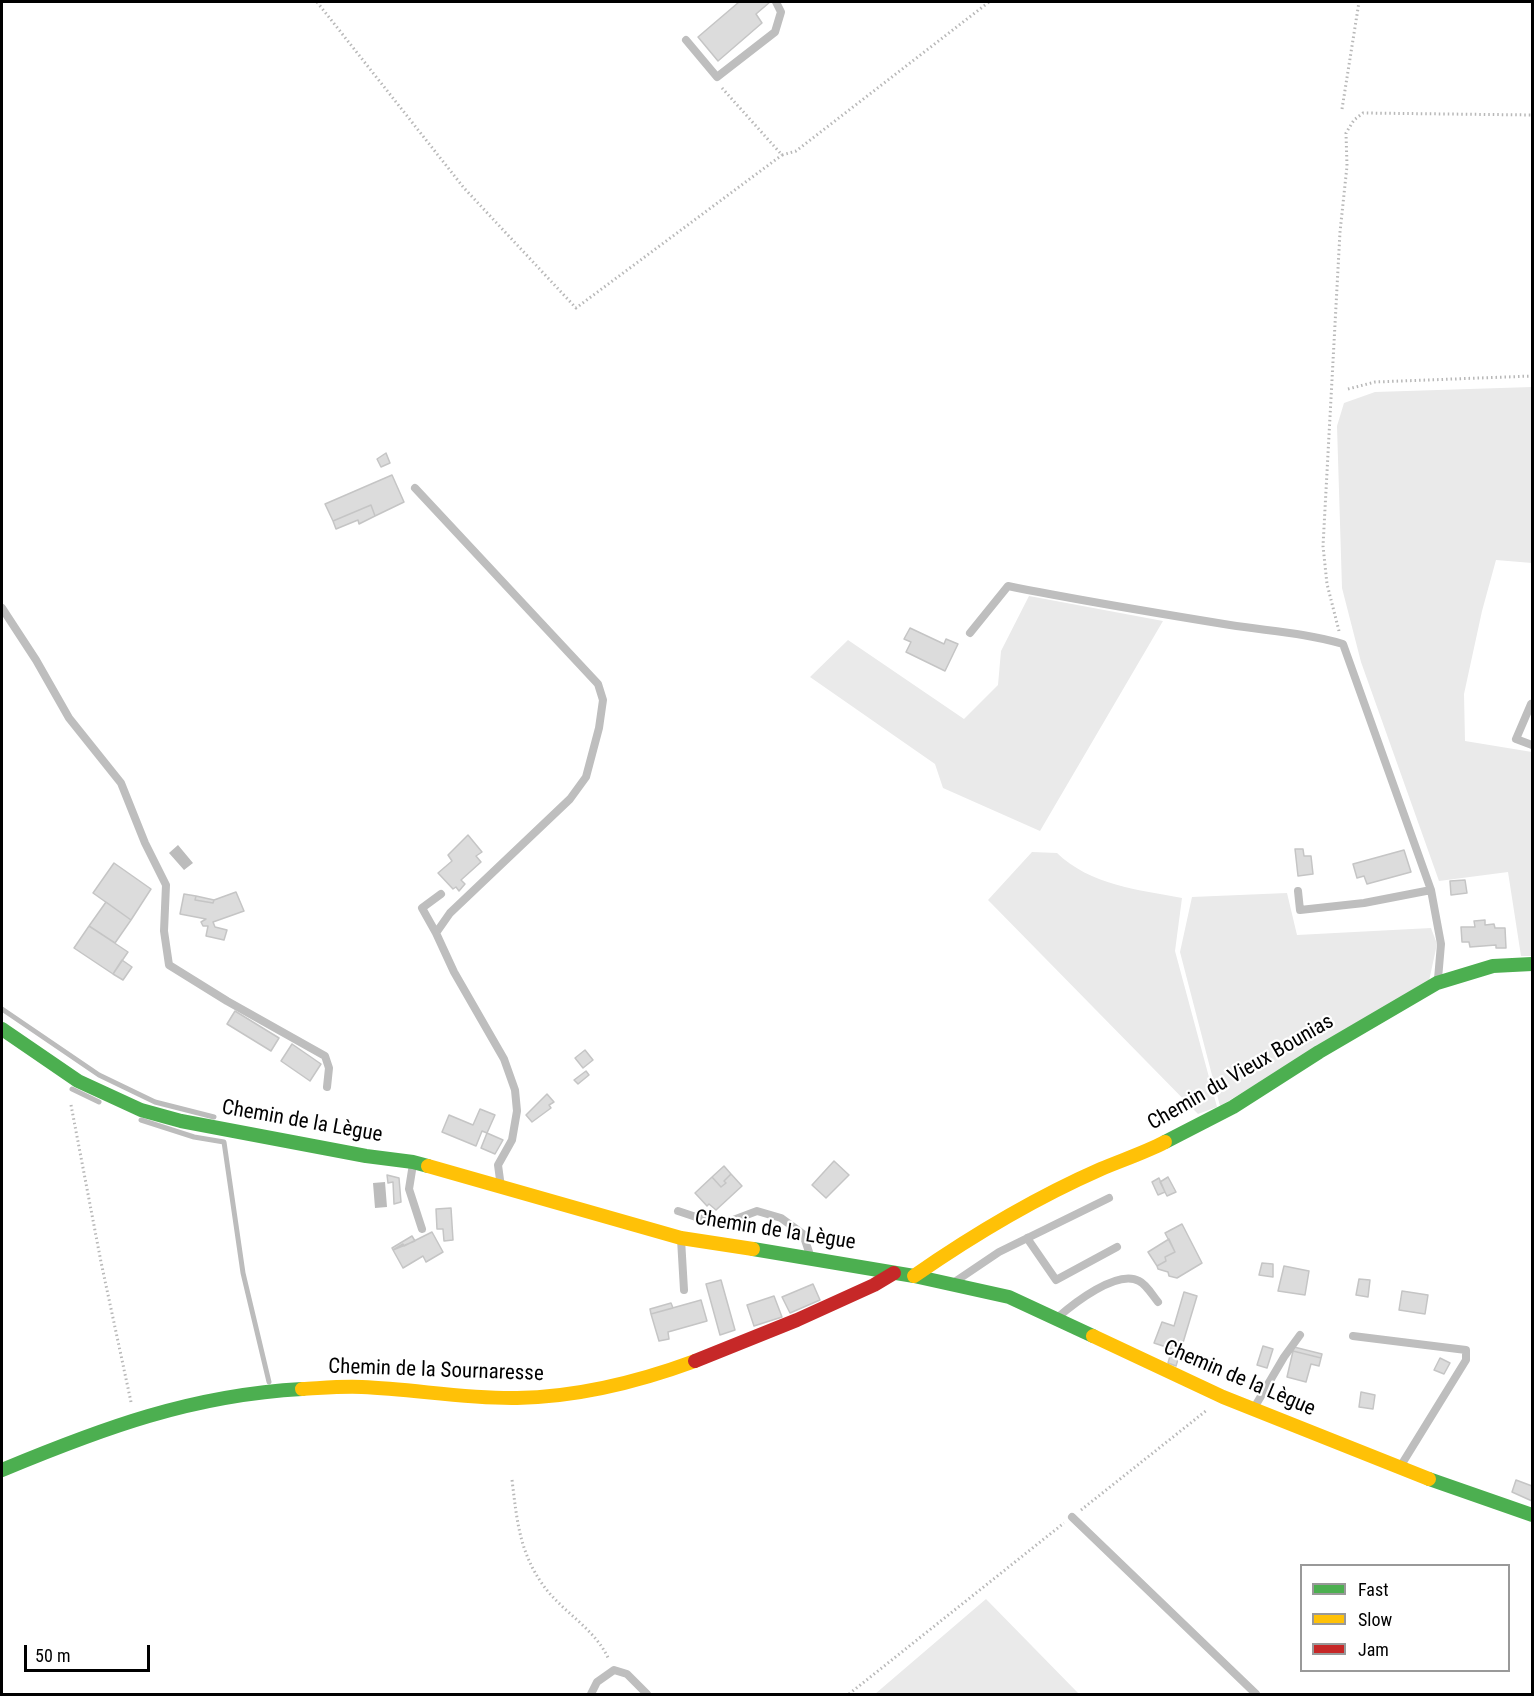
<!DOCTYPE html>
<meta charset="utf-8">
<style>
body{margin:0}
#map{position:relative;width:1534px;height:1696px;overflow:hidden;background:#fff;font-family:"Roboto Condensed",sans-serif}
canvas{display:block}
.frame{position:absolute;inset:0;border:3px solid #000;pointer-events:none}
.legend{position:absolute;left:1300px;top:1564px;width:210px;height:108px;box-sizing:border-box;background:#fff;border:2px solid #999;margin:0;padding:8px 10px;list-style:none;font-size:18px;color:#000}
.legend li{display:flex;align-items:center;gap:12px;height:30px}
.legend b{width:30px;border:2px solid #999}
.scale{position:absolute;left:24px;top:1645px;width:126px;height:27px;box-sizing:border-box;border:3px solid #000;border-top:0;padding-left:8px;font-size:18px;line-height:21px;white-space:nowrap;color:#000;-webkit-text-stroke:4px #fff;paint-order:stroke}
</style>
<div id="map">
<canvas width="1534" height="1696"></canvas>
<div class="frame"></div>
<ul class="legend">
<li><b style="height:8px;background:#4caf50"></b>Fast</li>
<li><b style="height:8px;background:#ffc107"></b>Slow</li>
<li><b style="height:8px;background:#c62828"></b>Jam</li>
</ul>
<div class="scale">50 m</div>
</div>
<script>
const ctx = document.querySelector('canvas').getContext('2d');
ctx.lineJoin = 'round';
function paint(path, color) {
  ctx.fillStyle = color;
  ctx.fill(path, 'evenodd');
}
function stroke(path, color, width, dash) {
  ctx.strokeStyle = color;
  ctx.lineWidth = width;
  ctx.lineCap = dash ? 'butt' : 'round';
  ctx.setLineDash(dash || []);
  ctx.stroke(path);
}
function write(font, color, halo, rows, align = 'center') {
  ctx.font = font + ' "Roboto Condensed",sans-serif';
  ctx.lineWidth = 4.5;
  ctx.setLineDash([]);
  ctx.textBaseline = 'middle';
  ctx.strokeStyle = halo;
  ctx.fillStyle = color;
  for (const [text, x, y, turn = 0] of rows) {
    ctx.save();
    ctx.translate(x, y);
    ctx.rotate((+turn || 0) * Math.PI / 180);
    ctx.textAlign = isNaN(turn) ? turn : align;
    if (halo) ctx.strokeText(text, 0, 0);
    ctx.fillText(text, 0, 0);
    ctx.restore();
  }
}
const green = new Path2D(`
 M1532,387V563L1496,560L1482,611L1464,694L1465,741L1532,752V956H1521L1508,872L1439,881L1361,662L1342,588L1337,426L1344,403L1375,392Z
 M1029,596L1163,621L1040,831L943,788L935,764L810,677L848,640L964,719L998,685L1001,651Z
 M1032,852L1057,853C1090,885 1139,890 1182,898L1175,951L1217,1107L1198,1114L988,900Z
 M1287,893L1297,935L1431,928L1437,944L1429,981L1220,1106L1180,952L1192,897Z
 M986,1599L1079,1694H875Z`);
const water = new Path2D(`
 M178,845L193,863L184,870L169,853Z
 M385,1182L387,1207L375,1208L373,1183Z`);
const stream = new Path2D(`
 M2,1009L99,1075L155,1102L214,1117
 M72,1089L99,1102
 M141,1120L194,1137L224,1142L243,1273L269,1382`);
const building = new Path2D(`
 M739,2H770L756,14L762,23L718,61L698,37Z
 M386,453L390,463L381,467L377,459Z
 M392,475L404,502L375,516L371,505L333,521L325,504Z
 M371,505L375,516L359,524L358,520L336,529L333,521Z
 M910,628L944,644L946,639L958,644L945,671L906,652L911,642L904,639Z
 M468,835L482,852L476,856L481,862L461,880L465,884L459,891L456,887L453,889L438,873L452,861L448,855Z
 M1295,849H1303L1304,856H1311L1313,874L1298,876Z
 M1404,850L1411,872L1367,884L1364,876L1357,878L1353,864Z
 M114,863L151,889L131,920L93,893Z
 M1465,880L1467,893L1451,895L1450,881Z
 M236,892L244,911L213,922L215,927L227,930L224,940L206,936L208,926H203L201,922L206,919L180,914L184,894L196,896L195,900L213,903L214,900Z
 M196,896L214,900L213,903L195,900Z
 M106,902L131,920L115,943L89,926Z
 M1485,920V925L1494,924L1495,928H1505L1506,948H1496V945L1470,947L1469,942H1462L1461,927H1475L1474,921Z
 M89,926L128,952L113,974L74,948Z
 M122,960L132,967L123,980L113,974Z
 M235,1011L279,1038L271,1051L227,1024Z
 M292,1044L321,1064L310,1081L281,1061Z
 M585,1050L593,1060L583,1068L575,1058Z
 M586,1071L589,1075L578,1084L574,1080Z
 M547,1094L554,1102L549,1105L551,1108L532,1122L526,1115Z
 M480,1109L495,1115L487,1133L482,1131L476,1146L442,1132L449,1115L473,1125Z
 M487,1133L503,1140L495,1154L481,1148Z
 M834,1161L849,1175L826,1198L812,1185Z
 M724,1166L731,1174L724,1181L726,1183L721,1187L712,1177Z
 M731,1174L742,1186L716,1210L709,1204L707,1206L695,1193L712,1177L721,1187L726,1183L724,1181Z
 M387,1175L399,1178L401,1202L394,1204L393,1182L388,1183Z
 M1168,1177L1176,1192L1167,1196L1160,1182Z
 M1159,1178L1165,1192L1158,1195L1152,1182Z
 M451,1208L453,1240L444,1241L443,1229H437L436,1209Z
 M1182,1224L1202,1263L1177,1278L1169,1276L1168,1272L1158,1269L1157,1266L1166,1261L1165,1257L1175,1252L1165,1233Z
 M432,1232L443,1252L426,1262L423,1256L403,1268L393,1250L403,1244L404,1246Z
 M412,1236L415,1241L393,1250L392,1248Z
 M1169,1239L1175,1252L1165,1257L1166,1261L1157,1266L1148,1252Z
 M1262,1263L1273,1264V1277L1259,1275Z
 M1284,1266L1309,1271L1305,1295L1278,1291Z
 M1359,1279L1370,1280L1368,1297L1356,1295Z
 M721,1280L735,1330L720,1335L706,1284Z
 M813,1284L820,1300L790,1313L782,1297Z
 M1402,1291L1428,1295L1425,1314L1399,1310Z
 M1184,1292L1197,1296L1176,1366L1168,1363L1172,1349L1154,1343L1162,1322L1174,1326Z
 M774,1296L782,1317L754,1326L747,1305Z
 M701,1300L707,1321L668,1332L669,1339L659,1341L651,1314Z
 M671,1303L673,1308L651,1314L650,1309Z
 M1263,1346L1273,1349L1267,1368L1257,1365Z
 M1294,1347L1322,1354L1321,1358L1293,1351Z
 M1293,1351L1321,1358L1319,1366L1311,1364L1306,1382L1287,1377Z
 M1440,1358L1450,1363L1444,1374L1434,1370Z
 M1361,1392L1375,1395L1373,1409L1359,1407Z
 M1516,1480L1532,1486V1501L1512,1492Z`);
const path = new Path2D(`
 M317,2L464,188L576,308L782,155
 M722,88L782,155L796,151L989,2
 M1342,109L1359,2
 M1348,389L1375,382L1532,376
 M1339,631L1327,584L1323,546L1340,232L1347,166L1346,133L1354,120L1363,113L1532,115
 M71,1105L101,1262L131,1402
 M512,1480C517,1520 519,1551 543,1585C562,1612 596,1629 609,1660
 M1081,1510L1207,1410
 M849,1694L1064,1523`);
const lane = new Path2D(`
 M686,40L717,77L775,32L781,12L776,2
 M415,488L598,684L603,700L599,728L586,777L570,799L450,913L436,933L454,972L504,1059L515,1090L517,1111L512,1140L498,1165L501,1187
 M2,608L36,660L69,718L121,783L145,843L166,885L164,931L169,965L227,1001L325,1056L329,1068L327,1087
 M970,633L1008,586C1082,601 1156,613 1230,625C1268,631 1306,633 1343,644L1431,890
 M1532,705L1531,704L1516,739L1532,745
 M1298,891L1300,910L1364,903L1431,890L1441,944L1438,979
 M436,933L422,908L441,894
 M413,1164L409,1189L422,1229
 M678,1211L720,1225L757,1211L781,1218L803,1234L810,1255
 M1027,1238L1056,1280L1117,1247
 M681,1239L684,1290
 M956,1281L999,1252L1109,1198
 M1057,1318C1073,1304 1117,1269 1139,1281C1146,1284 1153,1296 1158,1302
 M1353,1336L1466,1350V1360L1400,1467
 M1254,1408L1284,1357L1300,1335
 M1072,1517L1256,1694
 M591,1694L597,1682L614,1670L627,1674L647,1694`);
const fast = new Path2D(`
 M2,1029L78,1081L141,1110L181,1121L366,1156L413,1162L428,1166
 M1165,1142L1233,1107L1319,1052L1437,983L1493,966L1532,964
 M753,1249L914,1276L1009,1297L1093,1336
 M2,1470C103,1428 192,1395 302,1389
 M1429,1479L1532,1515`);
const slow = new Path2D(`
 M428,1166L681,1238L753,1249
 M914,1276C973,1235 1035,1198 1101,1169C1122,1160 1144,1153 1165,1142
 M1093,1336L1223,1397L1429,1479
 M302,1389C322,1388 342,1386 362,1387C414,1389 465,1399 517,1398C578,1397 638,1382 695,1361`);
const jam = new Path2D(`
 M695,1361L797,1320L874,1285L894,1273`);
const streetNames = [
 ["Chemin du Vieux Bounias",1241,1073,-30],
 ["Chemin de la Lègue",302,1122,10],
 ["Chemin de la Lègue",775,1231,9],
 ["Chemin de la Sournaresse",436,1371,2],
 ["Chemin de la Lègue",1239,1379,23]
];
paint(green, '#eaeaea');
paint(water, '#bcbcbc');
stroke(stream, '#bcbcbc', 5);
paint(building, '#dcdcdc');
stroke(building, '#c5c5c5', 1.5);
stroke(path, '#b8b8b8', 3, [1.5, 3]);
stroke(lane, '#bebebe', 8);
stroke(fast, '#4caf50', 14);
stroke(slow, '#ffc107', 14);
stroke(jam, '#c62828', 14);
write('21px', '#000', '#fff', streetNames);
</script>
